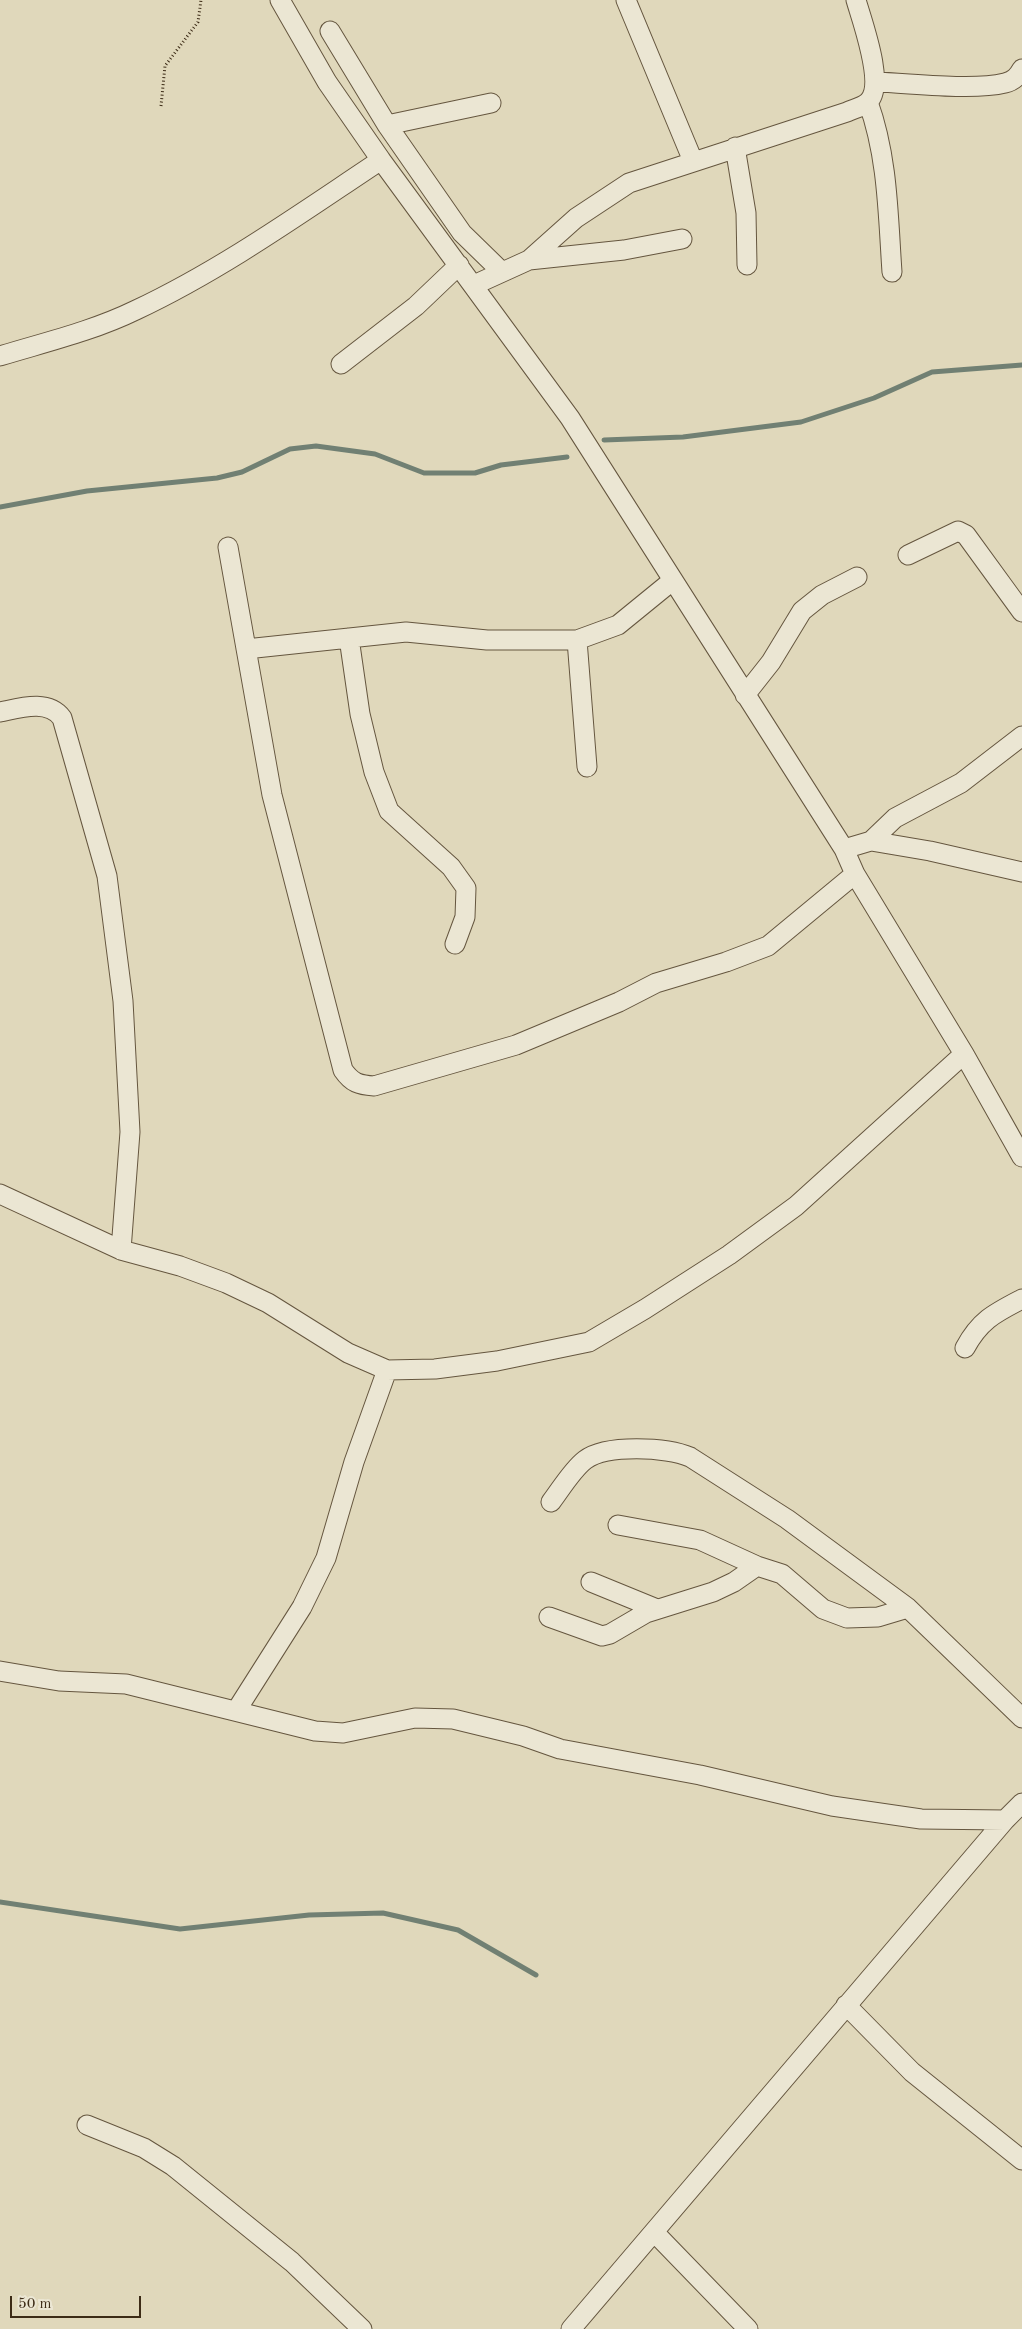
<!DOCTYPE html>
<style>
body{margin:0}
#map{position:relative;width:1022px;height:2329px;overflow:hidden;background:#e0d8bb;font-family:"Old Standard TT",serif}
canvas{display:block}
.scale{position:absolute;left:10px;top:2296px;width:131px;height:22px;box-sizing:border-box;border:2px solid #3c2b16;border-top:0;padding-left:6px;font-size:15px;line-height:18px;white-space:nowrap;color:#3c2b16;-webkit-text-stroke:4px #ebe6d3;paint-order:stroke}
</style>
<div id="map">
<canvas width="1022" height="2329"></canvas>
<div class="scale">50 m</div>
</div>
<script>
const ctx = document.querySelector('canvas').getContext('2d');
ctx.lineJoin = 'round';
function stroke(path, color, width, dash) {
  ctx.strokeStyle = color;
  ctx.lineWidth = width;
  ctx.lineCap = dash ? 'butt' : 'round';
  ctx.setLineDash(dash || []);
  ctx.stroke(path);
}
const stream = new Path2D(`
 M604,440L683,437L801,422L874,398L932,372L1022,365
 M0,507L87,491L217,478L242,472L290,449L316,446L375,454L424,473H475L501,465L567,457
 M0,1902L180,1929L309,1915L383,1913L458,1930L536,1975`);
const path = new Path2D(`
 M161,106L165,66L198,22L201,0`);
const minor = new Path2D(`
 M280,0L327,82L381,160L570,418L844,849L855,874L964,1054L1022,1157
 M626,0L693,161
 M330,31L387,125L462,233L502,272
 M875,82C911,83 972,91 1005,83C1014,81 1018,76 1022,69
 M868,102C888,157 888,215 892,272
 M387,125L491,103
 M735,147L746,213L747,265
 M529,260L624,250L682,239
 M474,285L529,260L576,218L629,183L847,112C853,109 863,107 868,102C886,86 862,21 856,0
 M0,356C46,342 93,331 136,310C223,269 301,213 381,160
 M341,364L416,306L459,265
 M228,547L272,795L343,1070C352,1083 359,1085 374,1086L516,1045L619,1002L656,983L726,962L768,946L855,874
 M908,555L958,531L966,535L1022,612
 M349,638L360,714L374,772L389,811L451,867L466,888L465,917L455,944
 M577,640L587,767
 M246,649L406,632L487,640H577L618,625L672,581
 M745,695L771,662L802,611L822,595L857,577
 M0,712C20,708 48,699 62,718L107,876L123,1001L130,1132L121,1250
 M871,841L895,818L961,783L1022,736
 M844,849L871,841L930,851L1022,872
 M0,1194L121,1250L180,1266L226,1283L268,1303L348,1353L387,1370L435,1369L497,1361L589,1342L645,1309L729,1255L796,1206L964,1054
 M965,1348C980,1320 995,1313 1022,1299
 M551,1502C561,1489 572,1470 585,1460C606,1444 667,1447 690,1457L787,1519L908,1608L1022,1718
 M618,1525L700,1540L757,1566L782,1574L823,1609L847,1618L878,1617L908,1608
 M591,1582L657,1609
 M549,1617L602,1636L610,1634L646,1613L713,1592L734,1582L757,1566
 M0,1671L59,1681L126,1684L315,1731L343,1733L415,1718L453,1719L523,1736L560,1749L700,1775L832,1806L921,1819L1005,1820
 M236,1711L302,1607L326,1558L354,1462L387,1370
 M846,2005L912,2072L1022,2160
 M87,2125L144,2148L173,2166L292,2262L362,2329
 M654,2232L748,2329
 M571,2329L1005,1820L1022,1803`);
stroke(stream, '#718073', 5);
stroke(minor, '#65563f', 21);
stroke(path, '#3c2b16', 3, [1, 2.5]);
stroke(minor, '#ebe6d3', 19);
</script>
